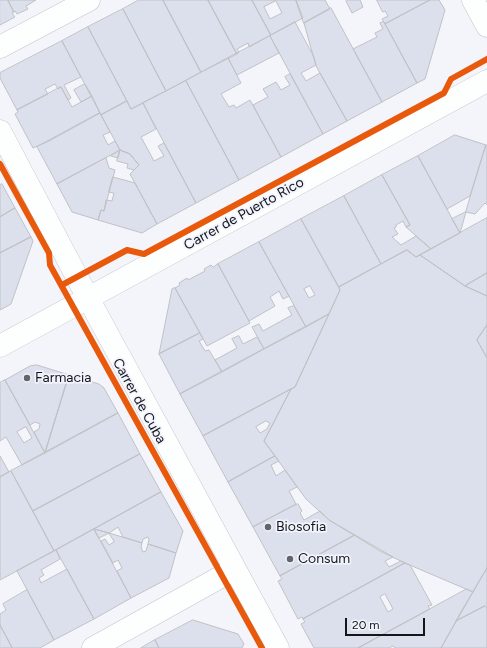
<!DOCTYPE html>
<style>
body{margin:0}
#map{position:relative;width:487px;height:648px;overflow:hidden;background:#f4f5fa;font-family:Figtree,sans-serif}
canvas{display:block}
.scale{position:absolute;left:345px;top:618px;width:80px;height:18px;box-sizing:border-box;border:2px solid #15161a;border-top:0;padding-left:5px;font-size:12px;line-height:14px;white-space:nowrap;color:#15161a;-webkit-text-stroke:3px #f1f4fd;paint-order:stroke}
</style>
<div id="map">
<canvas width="487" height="648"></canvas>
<div class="scale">20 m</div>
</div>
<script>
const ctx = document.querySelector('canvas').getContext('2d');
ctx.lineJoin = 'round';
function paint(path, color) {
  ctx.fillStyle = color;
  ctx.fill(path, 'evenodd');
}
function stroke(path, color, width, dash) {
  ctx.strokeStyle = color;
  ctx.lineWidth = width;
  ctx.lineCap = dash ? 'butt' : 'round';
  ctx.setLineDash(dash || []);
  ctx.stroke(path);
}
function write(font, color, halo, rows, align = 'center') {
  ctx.font = font + ' Figtree,sans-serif';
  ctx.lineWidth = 3.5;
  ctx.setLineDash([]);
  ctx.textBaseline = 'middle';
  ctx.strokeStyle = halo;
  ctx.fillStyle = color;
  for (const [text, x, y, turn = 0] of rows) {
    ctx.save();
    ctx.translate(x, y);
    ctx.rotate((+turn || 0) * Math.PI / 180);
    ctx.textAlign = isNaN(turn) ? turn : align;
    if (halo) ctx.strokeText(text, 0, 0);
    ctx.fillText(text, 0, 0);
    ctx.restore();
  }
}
const building = new Path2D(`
 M0,0H8L14,12L12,13L15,17L0,25Z
 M8,0H36L26,6L28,9L17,14L15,11L14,12Z
 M139,0H163L201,72L166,91L123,9Z
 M163,0H208L237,54L201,72Z
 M208,0H252L271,35L249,47L248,43L237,49L239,52L237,54Z
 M252,0H296L303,18L271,35ZM276,1L282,13L270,19L264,7Z
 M296,0H325L330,9L304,23Z
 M347,0H360L363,7L352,13L346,1Z
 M377,0H430L385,24L382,19L388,16L385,11L383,12Z
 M430,0H439L445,10L425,79L417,83L385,24Z
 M331,8L382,102L347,121L316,66L304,23Z
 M123,9L166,91L131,109L88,27Z
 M295,22L314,57L316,65L301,73L306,81L320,73L347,121L323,134L270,36Z
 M384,22L417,83L382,102L353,49L377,37L375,33L383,29L380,23Z
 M88,27L127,101L101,115L62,41Z
 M270,36L279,53L237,75L228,58Z
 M62,41L81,77L64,85L71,98L68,100L61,87L58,89L55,84L45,89L48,94L17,110L0,78V73Z
 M228,58L241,83L221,94L229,107L234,105L236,108L250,100L281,157L239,180L186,81Z
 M290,74L323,134L281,157L253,105L268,97L263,89L276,82L281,90L290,85L285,77Z
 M186,81L239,180L196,203L143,103Z
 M85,84L92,96L81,102L74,90Z
 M61,87L72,107L92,96L100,113L49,141L33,148L15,114L18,112L17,110Z
 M127,101L131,109L143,103L156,129L141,137L154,161L164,156L158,146L164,143L196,203L157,224L130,174L139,165L130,154L120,150L101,115Z
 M100,113L110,132L103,135L108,145L115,141L120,150L57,184L37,147Z
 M455,135L486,145L470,196L447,209L418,156Z
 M486,145H487V205L485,203L475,214L466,212Z
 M120,150L118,158L111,156Z
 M120,150L130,154L139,165L134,170L127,168L128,164L117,161Z
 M418,156L460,233L431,249L406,227L410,225L382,175Z
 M106,158L109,168L115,170L104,211L101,210L98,220L72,212L57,184Z
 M382,175L410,225L406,227L403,221L396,225V227L394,228L398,234L392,237L401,245L416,236L431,249L416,257L407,250L381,264L344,196Z
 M113,177L135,183L157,224L142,233L98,220L101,210L104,211L106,200L112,201L114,193L109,192Z
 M2,184L15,208L0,217V185Z
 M344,196L381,264L339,287L301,219Z
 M15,208L31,237L0,253V217Z
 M466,212L460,233L452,219Z
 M487,218V273L465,286L420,255Z
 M301,219L340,290L329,314L306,327L259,242ZM310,286L315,295L309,298L304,289Z
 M31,237L33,241L11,304L0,310V253Z
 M259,242L289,296L283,299L279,291L270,297L275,306L249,321L218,264Z
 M407,250L416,257L420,255L465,286L487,296V325L477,340L487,358V568L473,592L405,563L380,551L329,520L306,499L264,441L291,389L295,387L340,290L339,287Z
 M218,264L250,323L207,346L175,288L180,285L179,283L187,278L188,280L205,271L204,269L211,265L213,267Z
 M487,273V296L465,286Z
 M175,288L200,333L159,354L172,289Z
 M294,306L306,327L264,349L252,327L259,324L263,331L292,315L288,308Z
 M329,314L295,387L203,436L180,394Z
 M487,325V358L477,340Z
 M200,333L203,339L199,341L205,351L209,350L222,372L180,394L159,354Z
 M239,336L243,344L257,337L264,349L222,372L215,360L237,348L232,339Z
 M37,365L69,375L45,453L34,432L39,429L40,424L35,422L30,425L5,380L30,366Z
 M69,375L99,384L104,388L118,413L45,453Z
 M5,380L45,453L22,465L6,437L0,441V383ZM26,427L32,438L24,443L17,432Z
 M291,389L264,441L275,456L228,482L203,436ZM266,421L270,423L267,429L260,433L256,427Z
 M118,413L140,454L33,511L11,471Z
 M140,454L161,492L54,551L33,511Z
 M0,456L9,472L0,477Z
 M275,456L279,461L271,465L276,476L285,470L297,487L289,491L296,504L253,527L228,482Z
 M11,471L54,551L0,580V477Z
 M161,492L183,531L176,553L148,544L149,540L148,537L143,539L142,543L123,537L118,527L109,533L94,529Z
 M298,504L302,511L300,513L304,520L320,511L329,520L355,535L280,576L253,527Z
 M94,529L131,598L94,619L56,550Z
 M94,529L109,533L99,538Z
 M109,533L142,543L141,547L143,552L146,551L148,544L176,553L169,578L131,598L117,571L122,568L118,560L113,563L101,541L105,539L109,545L114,542Z
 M355,535L393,557L385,561L389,567L401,561L405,563L303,619L302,617L298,619L278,581L282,579L280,576Z
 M56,550L60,559L41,570L44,575L39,578L41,583L67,569L94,619L54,640L17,571Z
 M405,563L410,565L432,605L428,606L430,609L358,648H314L301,624L305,622L303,619ZM385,594L393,609L388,612L380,597Z
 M487,568V608L485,606L456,621Z
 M467,589L473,592L441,648H395L393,646L389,648H358Z
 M27,590L54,640L40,648H12L0,625V614L6,610L3,604Z
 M485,606L487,608V648H441L456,621Z
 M193,620L238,634L244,644L242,648H159L155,640Z
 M0,625L11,645L12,648H0Z
 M155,640L159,648H141Z`);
const minor = new Path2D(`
 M473,0L487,26
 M0,47L89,0
 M0,131L88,298L278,648
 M0,346L487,81
 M93,648L235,569`);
const cycleway = new Path2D(`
 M0,164L49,253L50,265L262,648
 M62,285L127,250L144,254L444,93L451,79L487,59`);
const markers = [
 [27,378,4,"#636468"],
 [268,527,4,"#636468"],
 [290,559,4,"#636468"]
];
const streetNames = [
 ["Carrer de Puerto Rico",244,214,-29],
 ["Carrer de Cuba",139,401,61]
];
const poiNames = [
 ["Farmacia",35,378],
 ["Biosofia",276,527],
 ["Consum",298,559]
];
paint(building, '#dce0ed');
stroke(building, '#c0c1c4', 1);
stroke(minor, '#c2c4c7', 23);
stroke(minor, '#fdfefe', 22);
stroke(cycleway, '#e8590c', 6);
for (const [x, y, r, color] of markers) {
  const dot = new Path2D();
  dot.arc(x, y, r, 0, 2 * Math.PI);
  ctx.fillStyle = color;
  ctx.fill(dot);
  stroke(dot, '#f1f4fd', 1.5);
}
write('14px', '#15161a', '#f1f4fd', streetNames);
write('14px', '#15161a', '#f1f4fd', poiNames, 'left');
</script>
